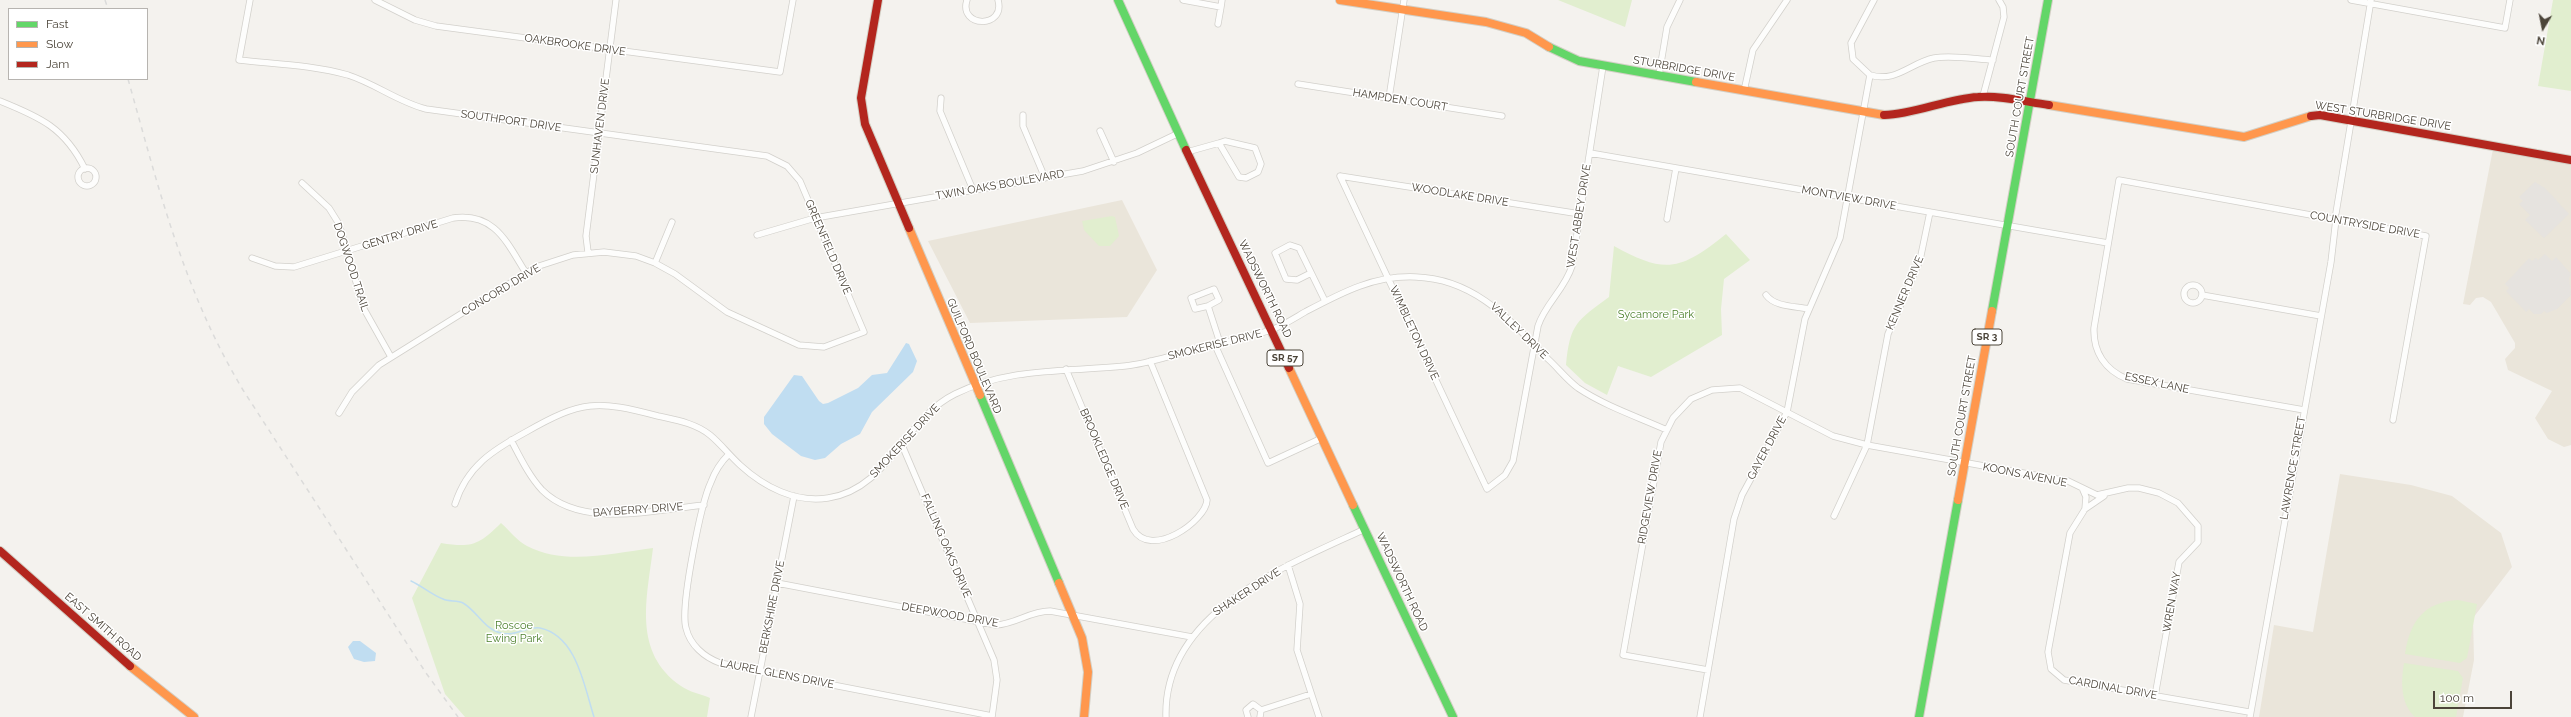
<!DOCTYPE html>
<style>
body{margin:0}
#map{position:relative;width:2571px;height:717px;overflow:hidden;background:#f4f2ee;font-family:Raleway,sans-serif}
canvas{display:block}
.legend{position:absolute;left:8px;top:8px;width:140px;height:72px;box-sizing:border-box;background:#fff;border:1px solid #b7b4b0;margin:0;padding:5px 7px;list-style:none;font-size:12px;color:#4b4439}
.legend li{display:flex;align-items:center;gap:8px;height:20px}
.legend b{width:20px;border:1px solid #b7b4b0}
.north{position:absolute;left:2523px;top:8px;width:40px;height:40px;-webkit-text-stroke:3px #fff;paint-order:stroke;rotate:190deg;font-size:11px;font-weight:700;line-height:16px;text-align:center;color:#4b4439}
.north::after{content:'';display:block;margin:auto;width:14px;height:18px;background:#4b4439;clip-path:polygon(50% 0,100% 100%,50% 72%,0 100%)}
.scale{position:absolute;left:2433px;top:691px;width:79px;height:18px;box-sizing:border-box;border:2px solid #4b4439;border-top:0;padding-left:5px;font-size:12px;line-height:14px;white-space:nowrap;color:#4b4439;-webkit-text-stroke:3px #fff;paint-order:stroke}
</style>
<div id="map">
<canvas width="2571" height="717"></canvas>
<ul class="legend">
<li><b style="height:5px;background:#63d668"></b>Fast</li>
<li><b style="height:5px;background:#ff974d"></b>Slow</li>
<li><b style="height:5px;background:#b3261e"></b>Jam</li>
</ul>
<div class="north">N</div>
<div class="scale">100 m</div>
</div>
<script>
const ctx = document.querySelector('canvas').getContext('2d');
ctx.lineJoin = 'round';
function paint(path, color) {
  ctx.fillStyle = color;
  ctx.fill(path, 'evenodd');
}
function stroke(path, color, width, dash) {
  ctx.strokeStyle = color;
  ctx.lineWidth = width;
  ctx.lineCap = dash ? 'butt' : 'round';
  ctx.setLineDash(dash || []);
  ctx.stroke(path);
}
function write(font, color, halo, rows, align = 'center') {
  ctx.font = font + ' Raleway,sans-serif';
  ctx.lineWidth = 3;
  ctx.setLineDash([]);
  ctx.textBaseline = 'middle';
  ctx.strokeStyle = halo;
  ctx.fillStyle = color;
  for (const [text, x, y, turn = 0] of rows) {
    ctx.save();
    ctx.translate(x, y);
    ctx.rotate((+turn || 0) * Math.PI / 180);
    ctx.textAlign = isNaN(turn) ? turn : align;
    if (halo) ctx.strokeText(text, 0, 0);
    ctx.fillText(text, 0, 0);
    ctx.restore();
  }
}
const education = new Path2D(`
 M2493,149L2571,164V445L2564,447L2548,439L2535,418L2552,391L2508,370L2505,359L2515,348V343L2491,302L2483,297L2476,298L2470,305L2463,304Z
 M1122,200L1157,270L1127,317L970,323L928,241Z
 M2340,474L2411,485L2452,496L2501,533L2512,567L2473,618L2474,660L2463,717H2259L2274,625L2313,632Z`);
const green = new Path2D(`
 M1558,0H1632L1625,27Z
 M2553,0H2571V91L2538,86Z
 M1112,216L1115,217L1119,236L1110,246H1099L1084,230L1082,221Z
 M1726,234L1750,260L1724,279L1721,309L1722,335L1651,377L1618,366L1607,395L1585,383L1566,365C1570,323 1577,321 1609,297L1614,246C1666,275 1681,270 1726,234Z
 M501,523C509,530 517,541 527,546C565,566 613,553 653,548C647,598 632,652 681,686C689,692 701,694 710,698L707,717H465L445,694L412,598L441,543C472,548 479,545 501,523Z
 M2458,600L2477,604L2467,658L2460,663L2405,654C2410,621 2424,602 2458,600Z
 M2404,663L2458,671L2463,678L2456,717H2415C2400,703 2401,681 2404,663Z`);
const parking = new Path2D(`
 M2535,182L2545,188L2569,214L2544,238L2525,220L2530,215L2519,204L2523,201L2519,197Z
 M2545,254L2552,261L2556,257L2571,274L2569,278L2571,295L2557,309L2547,313L2544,311L2541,314H2534L2529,309L2526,312L2506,291L2509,288L2505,284L2529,258L2532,261L2536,258L2538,260Z`);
const water = new Path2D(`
 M906,343L909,344L917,361L913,372L872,412L860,434L841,444L825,458L815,460L801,456L772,434L764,424V417L794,375L802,376L819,401L823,404L828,403L858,388L872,375L887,373Z
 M353,641H360L376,653L375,661L364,662L354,659L348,647Z`);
const stream = new Path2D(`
 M411,581C422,586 432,595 443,599C449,602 457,600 463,603C477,611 485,630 501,633C515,637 527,626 540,628C577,636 584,686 594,717`);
const street = new Path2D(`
 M250,0L239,60C275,64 313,65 348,75C376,84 398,102 426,109L767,156L787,166L800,181L864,332L824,347L799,345L727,312L675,274L655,263L636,256L604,252L573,255L536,267L379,365L352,392L339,413
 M375,0L415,20L436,26L780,72L793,0
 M967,0C958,28 1006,29 998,0
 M1183,0L1221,7L1218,24
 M2351,0L2505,28L2510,0
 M1221,7L1222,0
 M1659,75L1667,27L1680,0
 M1870,75C1896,83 1910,63 1934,58C1952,55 1975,59 1993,60
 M1298,84L1502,116
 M1744,91L1753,50L1787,0
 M1983,96L2004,17L2003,7L1999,0
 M941,98L940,111L973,190
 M1389,98L1404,0
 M0,101C40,117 65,128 85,169
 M1023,115V126L1045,178
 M1100,131L1114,162
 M1187,152L1219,143L1239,177L1246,178L1258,172L1261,164L1255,148L1225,141L1219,143
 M1590,153L2108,243
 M78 177a9 9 0 1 1 18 0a9 9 0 1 1-18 0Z
 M1340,176L1487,489L1505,475L1513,461L1538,326C1545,304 1565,289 1572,266L1603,66
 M1340,176L1580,214
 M302,183L329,208L339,224L364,309L391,357
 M2336,213L2371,0
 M1667,219L1676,168
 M757,235L815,218L1083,171L1137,153L1179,133
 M588,252L586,236L616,0
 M252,258L275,266L294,267L453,218C495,212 507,243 526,273
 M655,263L672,222
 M1311,273L1297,280L1286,279L1275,253L1290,245L1299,248L1325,301
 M2184 294a9 9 0 1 1 18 0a9 9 0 1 1-18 0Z
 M1766,295C1775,307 1794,306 1809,309
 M2202,295L2321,316
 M1208,306L1195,309L1191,298L1214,289L1219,300L1208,306L1220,343
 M1215,345L1268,463L1322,438
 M1066,369L1133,529C1151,560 1206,521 1207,500L1150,361
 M2304,410L2127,379C2105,370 2093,352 2094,328L2119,180L2426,236L2393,420
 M511,440C520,457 529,476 542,490C581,529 654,510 704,505
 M902,445L994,660L997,680L992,717
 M729,454C721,462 715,471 711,482C701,503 680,607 686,628C690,645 704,657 720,663L992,716
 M2083,490L2086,497L2085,509
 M2104,496L2085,509L2070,533L2048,652L2051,669L2064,680L2249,712
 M455,504C467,466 493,450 526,432C582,400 597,400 658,416C676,420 695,423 710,435C721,444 729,455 740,465C764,487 795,503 828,498C889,489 904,419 955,394C1009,367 1067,372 1125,366C1146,364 1166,357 1186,352C1213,345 1241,339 1268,331C1281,327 1293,319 1305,312C1341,293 1374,275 1416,277C1475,279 1510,320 1548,359C1558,368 1567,380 1578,388C1605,406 1638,417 1667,430
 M1834,516L1867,445L1888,334L1920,260L1930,212
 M1288,565L1300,604L1297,650L1319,717
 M777,583L996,625C1016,624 1030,611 1050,611L1192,637
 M1708,670L1623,655L1661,442L1673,418L1691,399L1712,390L1740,388L1833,436L1867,445L2068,481L2097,495L2128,488H2139L2159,493L2178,503L2198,526V542L2179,562L2155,696
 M1261,710L1311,694
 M751,717L794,496
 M1166,717C1163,612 1286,566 1365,529
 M1248,717L1246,710L1253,704L1261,710L1260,717
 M1700,717L1734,519L1742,495L1787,412L1805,319L1840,238L1870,75L1853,59L1851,43L1874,0
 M2250,717L2331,262L2336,219`);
const fast = new Path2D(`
 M1118,0L1186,150
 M1549,47L1579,61L1696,82
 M1992,311L2048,0
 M980,395L1059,583
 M1353,505L1453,717
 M1919,717L1958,500`);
const slow = new Path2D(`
 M1340,0L1486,22L1526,33L1549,47
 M1696,82L1884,115
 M2049,105L2244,137L2311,116
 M909,228L980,395
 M1289,368L1353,505
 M1958,500L1992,311
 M1059,583L1082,638L1088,672L1084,717
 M130,666L194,717`);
const jam = new Path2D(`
 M878,0L861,98L865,124L909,228
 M1884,115C1916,114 1946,99 1978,97C2001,95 2026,102 2049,105
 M2311,116L2320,115L2571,160
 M1186,150L1289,368
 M0,551L130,666`);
const rail = new Path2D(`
 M105,0L108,9
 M128,79C159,189 183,290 243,390L426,673L458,717`);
const shields = [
 [1987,337,30],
 [1285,358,36]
];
const shieldNames = [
 ["SR 3",1987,337],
 ["SR 57",1285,358]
];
const streetNames = [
 ["OAKBROOKE DRIVE",575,45,8],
 ["STURBRIDGE DRIVE",1684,69,10],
 ["SOUTH COURT STREET",2020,97,-80],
 ["HAMPDEN COURT",1400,100,9],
 ["WEST STURBRIDGE DRIVE",2383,116,9],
 ["SOUTHPORT DRIVE",511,121,8],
 ["SUNHAVEN DRIVE",600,126,-83],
 ["TWIN OAKS BOULEVARD",1000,185,-10],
 ["WOODLAKE DRIVE",1460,195,9],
 ["MONTVIEW DRIVE",1849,198,10],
 ["WEST ABBEY DRIVE",1579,216,-81],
 ["COUNTRYSIDE DRIVE",2365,225,10],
 ["GENTRY DRIVE",400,235,-17],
 ["GREENFIELD DRIVE",828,247,67],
 ["DOGWOOD TRAIL",351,267,72],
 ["WADSWORTH ROAD",1265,289,64],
 ["CONCORD DRIVE",501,290,-31],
 ["KENNER DRIVE",1905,293,-67],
 ["VALLEY DRIVE",1519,331,44],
 ["WIMBLETON DRIVE",1414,333,65],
 ["SMOKERISE DRIVE",1215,345,-14],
 ["GUILFORD BOULEVARD",974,356,67],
 ["ESSEX LANE",2157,383,12],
 ["SOUTH COURT STREET",1962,416,-80],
 ["SMOKERISE DRIVE",905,441,-47],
 ["GAYER DRIVE",1767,448,-62],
 ["BROOKLEDGE DRIVE",1104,459,67],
 ["LAWRENCE STREET",2293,468,-80],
 ["KOONS AVENUE",2025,475,11],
 ["RIDGEVIEW DRIVE",1650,497,-80],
 ["BAYBERRY DRIVE",638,510,-4],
 ["FALLING OAKS DRIVE",946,546,67],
 ["WADSWORTH ROAD",1402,582,65],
 ["SHAKER DRIVE",1247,592,-33],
 ["WREN WAY",2172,602,-80],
 ["BERKSHIRE DRIVE",772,607,-79],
 ["DEEPWOOD DRIVE",950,615,10],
 ["EAST SMITH ROAD",103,627,41],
 ["LAUREL GLENS DRIVE",777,674,11],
 ["CARDINAL DRIVE",2113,688,10]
];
const parkNames = [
 ["Sycamore Park",1656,315],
 ["Roscoe",514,626],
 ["Ewing Park",514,639]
];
paint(education, '#eae5da');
paint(green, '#e1eecf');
paint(parking, '#e6e3df');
paint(water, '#c0ddf1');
stroke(stream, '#c0ddf1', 1.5);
stroke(street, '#d2d0cb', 7);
stroke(fast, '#d3cfc5', 10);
stroke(slow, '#d3cfc5', 10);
stroke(jam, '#d3cfc5', 10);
stroke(street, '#fdfdfc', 5.5);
stroke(fast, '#63d668', 8);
stroke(slow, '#ff974d', 8);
stroke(jam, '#b3261e', 8);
stroke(rail, '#dbdbda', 1.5, [5, 5]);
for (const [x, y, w] of shields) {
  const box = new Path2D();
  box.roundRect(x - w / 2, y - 8, w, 16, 3);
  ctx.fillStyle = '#fff';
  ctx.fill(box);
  stroke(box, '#4b4439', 1);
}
write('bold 10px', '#4b4439', null, shieldNames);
write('11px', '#4b4439', '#fff', streetNames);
write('11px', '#4a7f2a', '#fff', parkNames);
</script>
